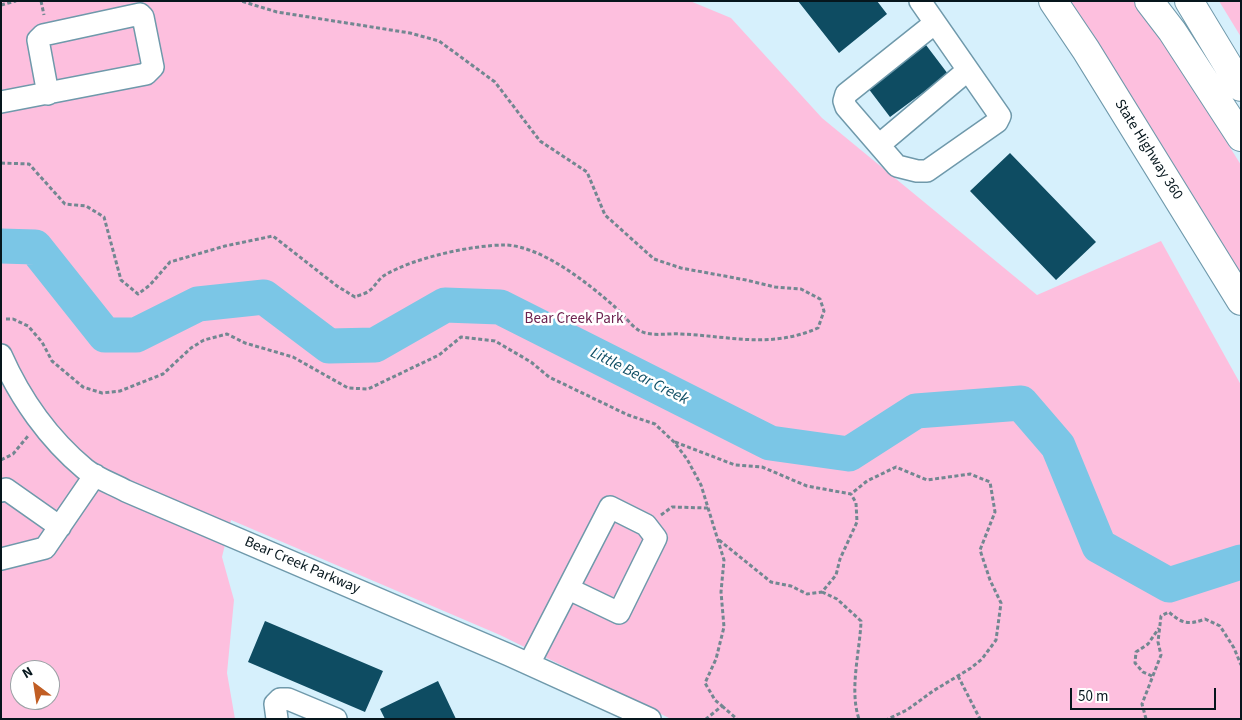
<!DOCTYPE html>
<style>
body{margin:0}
#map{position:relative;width:1242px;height:720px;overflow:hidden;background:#d6f0fc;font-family:"Source Sans 3",sans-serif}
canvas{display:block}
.frame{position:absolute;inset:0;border:2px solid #06161d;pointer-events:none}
.north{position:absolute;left:10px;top:660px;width:50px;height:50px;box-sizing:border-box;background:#fff;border:1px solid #9ba2a5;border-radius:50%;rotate:329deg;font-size:14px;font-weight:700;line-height:20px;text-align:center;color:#06161d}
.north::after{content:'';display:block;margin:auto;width:18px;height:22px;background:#c15e24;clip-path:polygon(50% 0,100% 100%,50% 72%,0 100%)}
.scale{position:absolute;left:1070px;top:688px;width:146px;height:22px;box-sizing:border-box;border:2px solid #06161d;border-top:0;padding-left:6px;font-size:15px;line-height:18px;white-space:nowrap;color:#06161d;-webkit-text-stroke:4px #fff;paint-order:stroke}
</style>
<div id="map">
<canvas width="1242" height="720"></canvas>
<div class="frame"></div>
<div class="north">N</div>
<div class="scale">50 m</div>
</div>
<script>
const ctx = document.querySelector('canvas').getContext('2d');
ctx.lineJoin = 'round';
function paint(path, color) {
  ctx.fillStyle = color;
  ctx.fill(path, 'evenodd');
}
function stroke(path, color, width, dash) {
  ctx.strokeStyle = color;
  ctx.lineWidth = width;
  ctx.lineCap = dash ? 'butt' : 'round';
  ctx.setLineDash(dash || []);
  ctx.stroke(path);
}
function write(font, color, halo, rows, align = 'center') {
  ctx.font = font + ' "Source Sans 3",sans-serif';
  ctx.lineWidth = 5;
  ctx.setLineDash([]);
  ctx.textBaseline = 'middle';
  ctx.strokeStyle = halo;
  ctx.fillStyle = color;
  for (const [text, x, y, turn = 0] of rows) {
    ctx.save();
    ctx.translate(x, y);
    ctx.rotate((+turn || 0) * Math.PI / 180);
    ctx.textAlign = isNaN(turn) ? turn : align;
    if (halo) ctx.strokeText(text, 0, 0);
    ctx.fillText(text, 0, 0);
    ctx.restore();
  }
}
const green = new Path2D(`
 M1,1H690L731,18L822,118L1037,295L1161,241L1241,385V719H671L500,635L231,520L222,557L234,600L227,673L235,719H1ZM20,670H50V700H20Z
 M1070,1H1133L1157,32L1231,138L1226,141L1241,165V279L1095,39Z
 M1219,1H1241V37Z`);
const river = new Path2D(`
 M1,246L35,247L105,335H136L198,304L264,297L329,346L375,345L445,305L500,307L770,443L849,454L916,411L1021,403L1058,446L1099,546L1169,585L1241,562`);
const building = new Path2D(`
 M798,1H877L887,14L839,53Z
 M926,45L948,74L890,117L868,88Z
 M1010,153L1096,242L1056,280L970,191Z
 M265,621L383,671L365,712L248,662Z
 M438,681L456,719H385L380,709Z`);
const path = new Path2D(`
 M41,1L44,15
 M1,5L16,1
 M1,163L29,164L65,204L86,206L104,217L121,280L138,294L150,285L170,262L225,246L273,236L337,286L355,297C359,295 365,294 369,291C375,287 378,279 385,275C413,258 472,245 505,245C542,246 589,284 615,307C623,314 631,326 640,331C653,337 667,333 681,334C730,336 770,349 818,328L824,311L820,299L801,289L775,287L746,280L681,268L654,259L605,215L587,172L540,141L495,82L439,41L410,33L277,12L241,1
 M6,319H13L28,326L42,342L52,361L83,387L102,393L120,391L163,374L191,348L204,340L227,334L245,343L293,357L348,388L368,389L439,355L461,337L495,341L531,362L549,377L628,415L655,424L674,442L687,459L701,485L724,560L721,592L724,627L716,659L705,683L715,700L722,706L706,719
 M675,442L735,465L762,467L807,486L851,494L867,481L896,467L927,480L970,474L990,482L995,512L980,550L990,580L1001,603L996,640L982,659L971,668L933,691L907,710L888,719
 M1,460L13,454L28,436
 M661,515L672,507L708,508
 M719,540L771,582L791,586L807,594L822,592L836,575L840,559L857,522L856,503L851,494
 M822,592L837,599L861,621C860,651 849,690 859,719
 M958,676L980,719
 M1152,676L1143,672L1135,663L1136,652L1148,644L1159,628
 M722,706L737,719
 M1146,719L1142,704L1161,655L1158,642L1161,616L1169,612C1182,624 1189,625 1205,619L1220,626L1234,648L1241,665`);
const minor = new Path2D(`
 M920,1L1000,116L997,122L927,171H917L897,166L846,107L844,101L846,94L935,23
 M1,102L146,74L153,67L143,17L140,14L43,35L38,40L48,94
 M879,145L968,70
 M1,355C20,398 49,439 85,469C96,478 113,484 126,491L509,655L650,719
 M1,491L6,489L60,527
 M1,559L45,548L95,475
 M529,664L610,507L646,525L656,538L619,613L569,589
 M277,719L275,704L280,699H288L336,719`);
const major = new Path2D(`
 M1053,1L1086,50L1241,301`);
const highway = new Path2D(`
 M1149,1L1172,31L1241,137
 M1189,1L1241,87`);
const streetNames = [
 ["State Highway 360",1148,150,58],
 ["Bear Creek Parkway",302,566,23]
];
const parkNames = [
 ["Bear Creek Park",574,320]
];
const waterNames = [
 ["Little Bear Creek",639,377,27]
];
paint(green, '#fdbfde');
stroke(river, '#7bc6e6', 35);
paint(building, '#0e4c62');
stroke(minor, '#6f99ab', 24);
stroke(major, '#6f99ab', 30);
stroke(highway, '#6f99ab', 30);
stroke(path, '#728791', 3, [4, 2.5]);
stroke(minor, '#fff', 21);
stroke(major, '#fff', 28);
stroke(highway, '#fff', 28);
write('15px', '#06161d', '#fff', streetNames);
write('15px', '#6d224f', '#fff', parkNames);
write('italic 16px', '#104f65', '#fff', waterNames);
</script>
